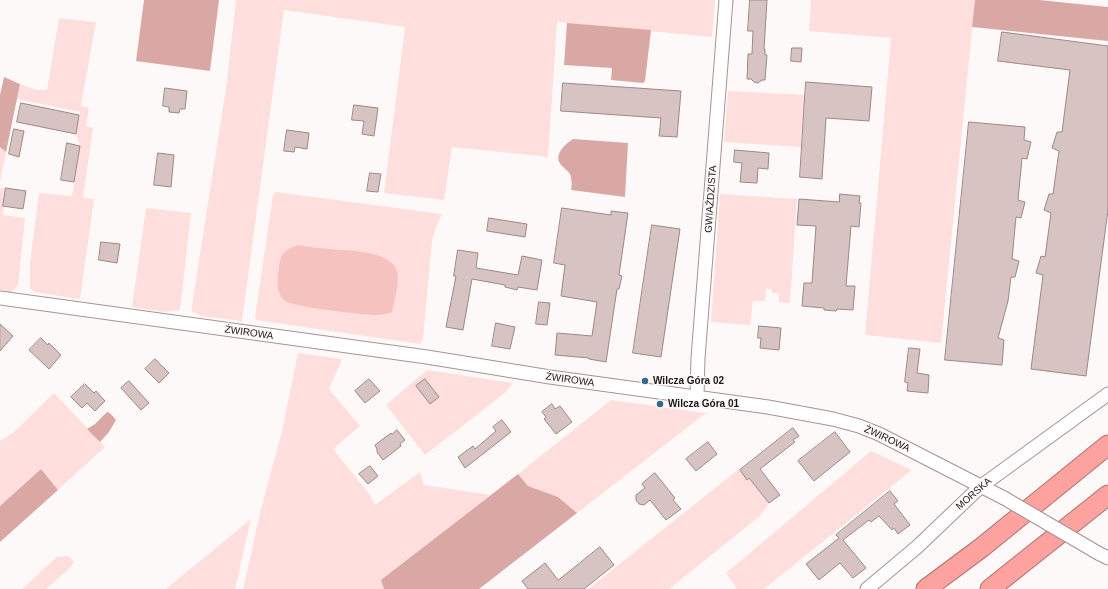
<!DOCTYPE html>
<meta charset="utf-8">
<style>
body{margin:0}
canvas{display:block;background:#fef9f9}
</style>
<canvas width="1108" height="589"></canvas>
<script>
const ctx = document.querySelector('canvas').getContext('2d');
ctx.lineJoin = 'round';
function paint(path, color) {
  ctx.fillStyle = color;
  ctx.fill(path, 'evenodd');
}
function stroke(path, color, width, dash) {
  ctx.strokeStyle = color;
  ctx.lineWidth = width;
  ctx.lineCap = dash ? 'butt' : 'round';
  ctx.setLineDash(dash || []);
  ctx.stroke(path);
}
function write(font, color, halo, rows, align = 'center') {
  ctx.font = font + ' Helvetica,sans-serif';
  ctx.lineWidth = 3;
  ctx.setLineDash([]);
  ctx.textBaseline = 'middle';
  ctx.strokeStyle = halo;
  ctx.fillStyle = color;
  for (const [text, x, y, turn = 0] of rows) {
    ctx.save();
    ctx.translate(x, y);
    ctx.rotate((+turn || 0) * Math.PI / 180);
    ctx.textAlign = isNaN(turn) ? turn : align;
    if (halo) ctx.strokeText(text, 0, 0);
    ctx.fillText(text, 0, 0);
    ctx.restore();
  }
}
const green = new Path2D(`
 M236,0H715L712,37L557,22L548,157L452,147L444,200L384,193L405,27L284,10L242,321L201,316L192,311V305L226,88Z
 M811,0H975L941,343L865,335L891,38L809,31Z
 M59,18L96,22L81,106L89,108L86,126L93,128L83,198L94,199L80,299L34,292L30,288V262L39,193L72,196L80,146L76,134L80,112L17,99L20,84L37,90H47Z
 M728,91L805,95L801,147L724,142Z
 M0,147L6,152L0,182Z
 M0,188H6L3,215L25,218L18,286L11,292L0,290Z
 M276,192L442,214L435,230L432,241L423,339L420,344L256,320L255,317L273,195Z
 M720,194L797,199L790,303L779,302V293H772V289H766L765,301H753L750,325L711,322Z
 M146,208L191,213L180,310L164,312L132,307Z
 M298,353L342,359L329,389L360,426L333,449L370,495L375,505L420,472L424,485L490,495L382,580L384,589H243L261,509L282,431Z
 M427,370L513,383L506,392L425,455L386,405Z
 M54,393L105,447L58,490L41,469L0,506V441L14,432Z
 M611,400L706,413L577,513L558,497L528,486L518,474Z
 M871,451L912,470L764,589H737L726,573Z
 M739,469L747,479L749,478L769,503L760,516L669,589H588Z
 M251,519L235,589H166Z
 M68,556L73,560V563L70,568L46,589H22L57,557Z`);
const forest = new Path2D(`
 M144,0H219L210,71L136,61Z
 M975,0H1039L1108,7V41L972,27Z
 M567,23L651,30L645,81L643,83L611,80L612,68L564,65Z
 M4,77L20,84L6,152L0,147V95Z
 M573,139L628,143L625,197L571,190C572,185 572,179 570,174C567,170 564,168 561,165C553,155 565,144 573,139Z
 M107,412L110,413L116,420L109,432L100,442L87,429L95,424Z
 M41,469L58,490L0,542V506Z
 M518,474L528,486L558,497L577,513L479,589H384L381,580Z`);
const water = new Path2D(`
 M298,245C308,247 318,248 329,249C347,251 385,250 395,267C402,277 394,301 392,312C386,314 382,315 376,315C364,315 293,307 285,301C276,294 277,279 279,269C281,253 283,251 298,245Z`);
const building = new Path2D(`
 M750,0H767L764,49H765V55H767L765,80H762L758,83L754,82L751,79H747L748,54H752L753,31H748Z
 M1002,32L1108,46V210L1086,376L1031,369L1043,275L1036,273L1041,256L1045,257L1051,213L1044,210L1049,194H1053L1059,151L1052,148L1057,132H1062L1070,70L998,61Z
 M792,48H802L801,62L791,61Z
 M806,82L872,87L869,121L826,118L822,179L800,177Z
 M563,83L681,91L677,137L659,136L661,118L561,111Z
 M165,88L187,91L185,109H180L179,113L169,112V107L163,106Z
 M21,103L79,115L76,134L17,122Z
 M354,105L378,108L374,136L362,134L364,121L352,120Z
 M969,122L1025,127L1024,140L1031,142L1027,159L1022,158L1018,200L1025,202L1021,218L1016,217L1012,259L1019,261L1015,277H1011L1008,301L998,338L1004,340L1002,365L945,360Z
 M14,129L24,131L19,157L9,154Z
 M287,130L309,133L307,149L295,147L294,152L284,151Z
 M67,143L80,146L74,182L61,180Z
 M735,150L769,153L768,169L758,168L757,183L740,182L742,163L734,162Z
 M158,153L174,155L171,187L154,185Z
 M370,173L381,174L378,192L367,191Z
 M6,188L26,191L23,209L3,206Z
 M840,194L860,196L859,203H861L859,227L851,226L846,286H855L853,310L837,309L836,311L824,310V308L802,306L804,283H812L816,226L797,225L799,199L839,202Z
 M562,208L611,215V211L628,213L619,275L622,276L619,289H617L606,362L589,359V358L555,355L557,333L592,336L597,302L561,296L565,265L554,263Z
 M489,218L527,224L525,237L487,231Z
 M652,225L680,229L661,357L633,353Z
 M101,242L120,244L117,263L99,260Z
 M458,250L478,253L476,268L518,275L522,256L542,260L537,290L518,287L517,290L505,287V285L472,279L463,330L446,327L456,276H454Z
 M539,302L550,303L547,325L536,324Z
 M496,323L515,327L510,349L492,346Z
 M0,324L13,336L0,351Z
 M759,326L781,328L779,350L760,348L761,338H758Z
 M41,338L48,345L49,343L61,355L49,369L29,350Z
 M909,348L920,349L917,373L929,375L928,393L907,391L908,383L905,382Z
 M155,359L169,373L159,383L145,369Z
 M369,379L380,391L365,403L355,391Z
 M425,379L439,397L430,404L416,386Z
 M129,381L149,403L141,410L121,388Z
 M85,384L94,393L96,391L105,401L95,411L87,403L82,408L71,397Z
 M552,404L555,409L560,406L572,422L556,434L544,419L546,417L542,412Z
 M502,420L511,432L465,468L458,457L473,446L475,449L496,431L493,427Z
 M793,428L799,436L793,440L795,442L760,469L780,495L769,503L749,478L747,480L740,470Z
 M397,430L405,440L400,444L401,446L383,460L377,452V449L375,445L391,433L392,434Z
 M835,432L850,452L814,481L798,461Z
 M708,442L717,454L696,471L686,459Z
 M370,466L378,476L368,484L359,474Z
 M655,473L675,498L673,500L681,509L666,520L650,500L644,505L639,504L636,500V495L645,488L642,484Z
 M890,491L898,501L894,504L910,525L898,534L894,528L892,530L879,516L871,522L869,520L843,540L866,568L853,578L840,563L819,580L806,564L839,538L836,535Z
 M600,547L614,565L584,589H528L522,581L545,563L558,580Z`);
const minor = new Path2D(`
 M0,298L427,357L550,377L768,407L833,419L859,426L879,434L1004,498
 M697,397L698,358L726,0
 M1098,553L1108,558
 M867,589L917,547L980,487L1108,394`);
const highway = new Path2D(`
 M926,589L981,548L1108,445
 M990,589L1108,495`);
const minorBridge = new Path2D(`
 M1004,498L1098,553`);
const markers = [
 [645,381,4,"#346a86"],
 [660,404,4,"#346a86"]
];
const streetNames = [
 ["GWIAŹDZISTA",711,199,-86],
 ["ŻWIROWA",249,333,8],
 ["ŻWIROWA",570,380,8],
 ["ŻWIROWA",887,439,25],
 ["MORSKA",974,494,-41]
];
const poiNames = [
 ["Wilcza Góra 02",653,381],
 ["Wilcza Góra 01",668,404]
];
paint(green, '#fedfdd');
paint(forest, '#d9a8a5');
paint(water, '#f5c2bf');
paint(building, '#d7c3c1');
stroke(building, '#9b8887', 1);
stroke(minor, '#a69391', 15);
stroke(highway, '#af716f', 21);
stroke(minor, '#fff', 13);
stroke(highway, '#fda29f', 19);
stroke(minorBridge, '#a69391', 15, []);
stroke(minorBridge, '#fff', 13);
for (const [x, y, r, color] of markers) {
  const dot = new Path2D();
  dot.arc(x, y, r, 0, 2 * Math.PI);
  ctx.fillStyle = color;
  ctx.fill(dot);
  stroke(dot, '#fef9f9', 1.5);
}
write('10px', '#1d1616', '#fef9f9', streetNames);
write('bold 10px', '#1d1616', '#fef9f9', poiNames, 'left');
</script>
